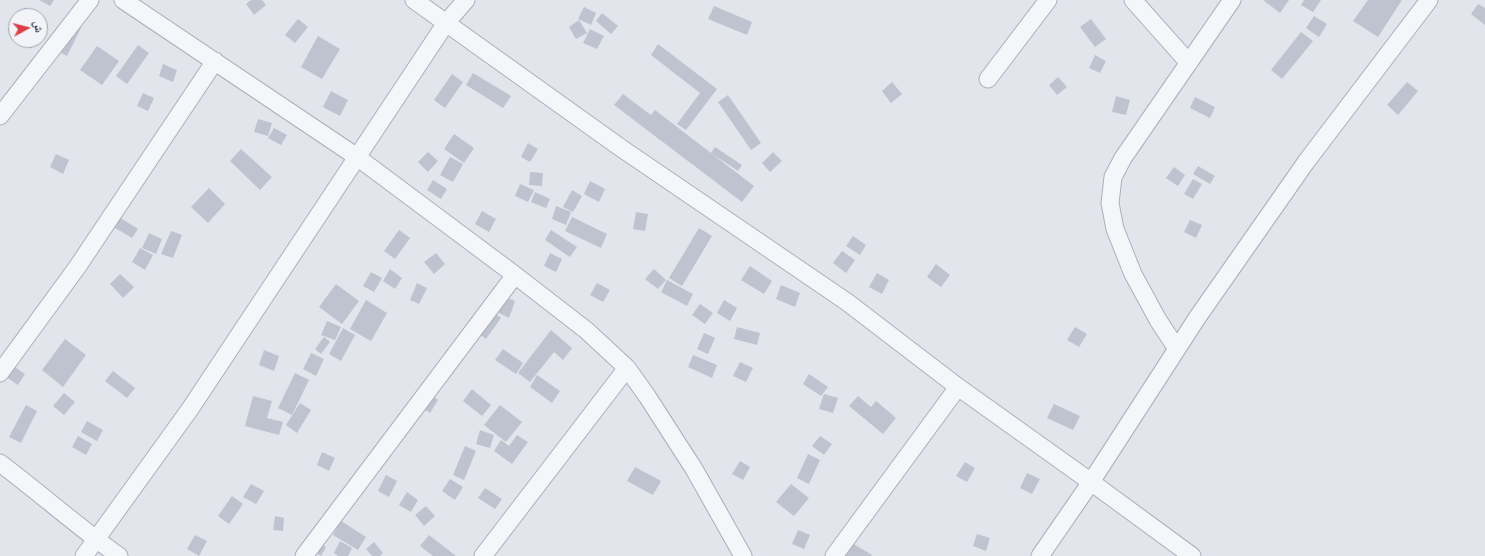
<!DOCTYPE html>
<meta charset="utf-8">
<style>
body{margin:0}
#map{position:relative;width:1485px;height:556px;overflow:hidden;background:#e2e5eb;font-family:"Titillium Web","Noto Naskh Arabic",sans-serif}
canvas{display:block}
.north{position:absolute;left:8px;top:8px;width:40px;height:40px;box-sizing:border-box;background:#f2f4f8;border:1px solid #a1a6b0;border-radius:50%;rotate:83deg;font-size:11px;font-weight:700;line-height:16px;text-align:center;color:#283045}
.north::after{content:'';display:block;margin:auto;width:14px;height:18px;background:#da3d48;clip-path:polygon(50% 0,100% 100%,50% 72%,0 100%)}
</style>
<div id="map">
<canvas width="1485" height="556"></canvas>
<div class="north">ش</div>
</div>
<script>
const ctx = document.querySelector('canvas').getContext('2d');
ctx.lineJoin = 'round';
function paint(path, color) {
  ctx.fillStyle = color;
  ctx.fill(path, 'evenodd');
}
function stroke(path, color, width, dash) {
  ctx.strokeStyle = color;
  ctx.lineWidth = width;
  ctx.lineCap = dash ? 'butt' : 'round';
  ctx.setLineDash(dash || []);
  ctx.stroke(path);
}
const building = new Path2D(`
 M39,0H54L50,6Z
 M251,0H262L266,5L254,15L246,4Z
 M1263,0H1289L1280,13Z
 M1304,0H1321L1313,12L1301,5Z
 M1368,0H1402L1378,37L1353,21Z
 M1478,4L1485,8V25L1471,14Z
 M714,6L752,22L747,35L708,19Z
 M584,7L596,13L591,25L578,19Z
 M602,13L618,26L611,34L596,21Z
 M1314,16L1327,24L1319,37L1306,28Z
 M298,19L308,27L295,43L285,35Z
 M1091,19L1106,39L1095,47L1080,27Z
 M579,20L587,33L576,39L569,27Z
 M68,21L81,28L67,56L54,49Z
 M590,29L604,36L597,49L583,43Z
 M1301,32L1313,41L1282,79L1271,70Z
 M318,36L340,49L322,79L301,67Z
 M658,44L717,89L686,130L677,124L700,93L651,55Z
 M138,45L149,53L127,84L116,76Z
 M97,46L119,61L102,85L80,70Z
 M1095,55L1106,61L1100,73L1089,68Z
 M163,64L177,70L173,82L159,76Z
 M473,73L511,96L503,108L466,85Z
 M452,74L463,82L445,108L434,100Z
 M1058,77L1067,87L1057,95L1049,85Z
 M892,82L902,94L891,103L882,91Z
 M1407,82L1418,91L1398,115L1387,105Z
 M331,91L348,100L340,116L323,107Z
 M143,93L154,98L148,111L137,106Z
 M623,94L651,115L655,110L754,186L742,202L614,105Z
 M728,95L761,143L751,150L718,102Z
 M1116,96L1130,100L1126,115L1112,112Z
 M1195,97L1215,107L1210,118L1190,108Z
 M258,119L272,123L268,136L254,132Z
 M274,128L287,135L281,145L268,138Z
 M454,134L474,148L464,163L444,149Z
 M528,143L538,149L530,162L521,157Z
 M715,147L742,165L738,171L711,153Z
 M241,149L272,177L260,190L230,161Z
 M428,152L438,161L428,172L418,162Z
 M773,152L782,161L770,172L762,163Z
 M56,154L69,160L63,174L50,167Z
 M450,157L463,164L453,182L440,175Z
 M1198,166L1215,176L1210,184L1193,174Z
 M1174,167L1185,175L1178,186L1166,178Z
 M530,172L543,173L542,186L529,185Z
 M1193,179L1202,184L1193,199L1184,194Z
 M433,180L447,189L441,199L427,190Z
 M590,181L605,189L599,202L584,194Z
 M520,184L534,190L528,202L515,196Z
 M209,188L225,204L208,223L191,207Z
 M572,190L582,196L573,212L563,207Z
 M535,192L550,199L546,208L531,202Z
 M556,206L571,212L566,225L552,219Z
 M482,211L496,219L489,232L475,224Z
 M636,212L648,214L645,231L633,229Z
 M116,215L138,229L132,238L110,225Z
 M572,217L607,234L601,248L565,231Z
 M1190,220L1202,225L1196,238L1184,232Z
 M699,228L712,236L682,286L669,278Z
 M399,230L410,238L395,259L384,251Z
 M551,230L577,247L570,257L545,240Z
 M171,231L182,235L173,258L161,254Z
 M149,233L162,239L156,254L142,248Z
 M853,236L866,245L860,255L846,246Z
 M140,248L153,255L145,270L132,262Z
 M842,251L855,260L846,273L833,263Z
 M436,253L445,264L434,274L424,262Z
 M550,253L562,259L556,272L544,266Z
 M936,264L950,275L941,287L927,277Z
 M750,266L772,281L764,294L741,280Z
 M390,269L402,278L395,289L383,281Z
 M654,269L666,280L658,289L645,279Z
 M371,272L382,278L374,292L363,286Z
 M877,273L889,280L882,294L869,287Z
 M120,274L134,287L123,298L110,284Z
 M667,280L693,294L687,306L661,292Z
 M417,283L427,288L419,304L410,300Z
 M597,283L610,290L603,302L590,295Z
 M336,284L359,301L342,324L319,307Z
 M781,285L800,293L795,307L776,299Z
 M505,297L515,301L509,318L499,313Z
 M366,300L387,313L371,341L350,329Z
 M724,300L737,308L730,321L717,313Z
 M700,304L713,313L705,324L692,315Z
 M490,310L501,318L486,339L475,331Z
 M327,321L341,327L335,340L321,335Z
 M737,327L760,333L757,345L734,339Z
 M1075,327L1087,334L1079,347L1067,340Z
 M343,328L355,335L341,361L329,354Z
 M551,330L572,348L563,360L554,352L530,382L518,373Z
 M704,333L715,338L708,354L697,349Z
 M324,337L330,342L321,354L315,349Z
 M65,339L86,355L63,387L42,370Z
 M503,349L523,363L516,374L495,360Z
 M264,350L279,356L274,371L259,365Z
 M311,353L324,359L316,376L303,369Z
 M693,355L717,365L712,378L688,367Z
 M740,362L753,368L746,382L733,376Z
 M11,364L25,374L18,385L3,375Z
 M113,371L135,388L127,398L105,381Z
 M295,373L309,380L292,415L278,408Z
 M809,374L828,387L821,396L803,384Z
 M537,375L560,391L552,403L530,387Z
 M472,389L491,405L482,416L463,401Z
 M427,392L438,400L430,413L418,405Z
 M64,393L75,402L64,415L53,406Z
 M824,394L838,398L833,413L819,409Z
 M253,396L272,401L267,418L283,422L279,435L245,426Z
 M858,396L871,407L876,401L896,418L883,434L849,406Z
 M300,403L311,410L297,433L286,425Z
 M1054,404L1080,416L1073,430L1047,418Z
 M26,405L37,411L21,443L9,437Z
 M500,405L522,422L506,442L484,425Z
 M87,421L103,430L97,441L81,432Z
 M480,430L494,435L490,448L476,444Z
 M517,435L528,442L512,464L494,451L501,440L509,446Z
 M78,436L92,444L86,455L72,447Z
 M820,436L832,444L824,455L812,446Z
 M465,446L476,451L464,480L453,475Z
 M322,452L335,458L329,471L317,465Z
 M808,454L820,460L809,484L797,478Z
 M740,461L750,467L743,480L732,474Z
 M965,462L975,468L967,482L956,476Z
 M635,467L661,481L653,495L627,481Z
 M1027,473L1040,479L1032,494L1020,488Z
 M386,475L397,481L389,497L378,491Z
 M450,479L463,487L455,500L442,491Z
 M251,484L264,491L256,504L243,497Z
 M791,484L809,498L794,516L776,502Z
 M485,488L502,499L495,509L478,498Z
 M407,492L418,500L411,512L399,505Z
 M232,496L243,504L229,524L218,516Z
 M426,506L435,516L424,526L415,515Z
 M275,516L284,518L283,531L273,530Z
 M341,521L366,537L358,550L333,535Z
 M798,530L810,535L804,549L792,544Z
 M977,534L990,538L986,551L973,546Z
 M195,535L207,541L199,556L187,549Z
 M429,535L456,556H433L420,546Z
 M310,538L326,547L321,556L305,546Z
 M340,541L352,548L348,556H338L334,553Z
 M374,542L383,553L380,556H372L366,549Z
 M852,543L872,555L871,556H844Z`);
const street = new Path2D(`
 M123,0L357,157L515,275L586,330L627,368L647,396L694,469L743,556
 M414,0L621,148L847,302L958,387L1091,482L1192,556
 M1133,0L1189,63
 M988,79L1048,0
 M0,116L90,0
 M1177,349L1158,320L1133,274L1115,229L1110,203L1113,177L1123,158L1232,0
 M0,373L78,266L215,61
 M0,463C40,493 78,527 119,556
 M84,556L190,409L446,23L466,0
 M304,556L515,275
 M483,556L627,368
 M834,556L958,387
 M1040,556L1091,482L1197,318L1306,162L1429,0`);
paint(building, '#bec3cf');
stroke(street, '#aaafb9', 19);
stroke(street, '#f5f6f9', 17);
</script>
